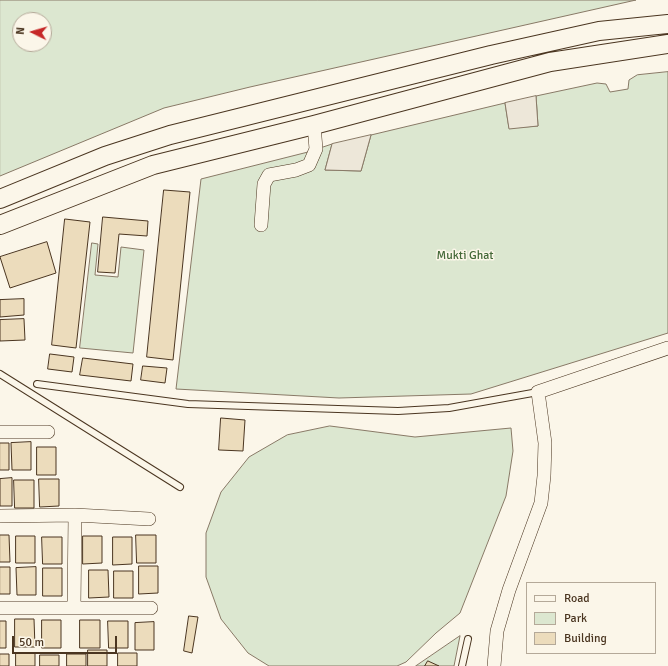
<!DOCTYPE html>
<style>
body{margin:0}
#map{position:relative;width:668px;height:666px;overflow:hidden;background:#fbf6e9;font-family:Signika,sans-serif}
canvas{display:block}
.legend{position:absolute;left:526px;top:582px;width:130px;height:72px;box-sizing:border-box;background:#fbf6e9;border:1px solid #b4a999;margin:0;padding:5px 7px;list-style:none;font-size:12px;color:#4a3520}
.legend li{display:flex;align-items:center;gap:8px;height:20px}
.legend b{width:20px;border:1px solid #b4a999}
.north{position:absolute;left:12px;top:12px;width:40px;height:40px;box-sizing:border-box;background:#fbf6e9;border:1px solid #b4a999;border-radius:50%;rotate:275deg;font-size:11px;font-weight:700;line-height:16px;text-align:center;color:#4a3520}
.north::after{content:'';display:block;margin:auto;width:14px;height:18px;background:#c62828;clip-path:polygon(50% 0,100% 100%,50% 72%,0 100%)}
.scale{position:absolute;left:12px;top:636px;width:105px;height:18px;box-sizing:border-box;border:2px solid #4a3520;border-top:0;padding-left:5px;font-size:12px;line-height:14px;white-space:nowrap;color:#4a3520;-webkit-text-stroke:3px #fbf6e9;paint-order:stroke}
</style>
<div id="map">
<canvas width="668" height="666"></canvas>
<ul class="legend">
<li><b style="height:5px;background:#fbf6e9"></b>Road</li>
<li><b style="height:11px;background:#dce7d0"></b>Park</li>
<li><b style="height:11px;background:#ecdcbc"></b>Building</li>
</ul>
<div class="north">N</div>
<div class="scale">50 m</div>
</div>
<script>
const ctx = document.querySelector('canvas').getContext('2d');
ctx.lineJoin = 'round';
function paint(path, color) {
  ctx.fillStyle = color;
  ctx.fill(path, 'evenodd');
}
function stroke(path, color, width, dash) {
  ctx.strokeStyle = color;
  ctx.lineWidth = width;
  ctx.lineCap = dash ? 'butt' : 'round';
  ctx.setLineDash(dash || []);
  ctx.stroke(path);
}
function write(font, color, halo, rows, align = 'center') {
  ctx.font = font + ' Signika,sans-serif';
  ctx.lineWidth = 3;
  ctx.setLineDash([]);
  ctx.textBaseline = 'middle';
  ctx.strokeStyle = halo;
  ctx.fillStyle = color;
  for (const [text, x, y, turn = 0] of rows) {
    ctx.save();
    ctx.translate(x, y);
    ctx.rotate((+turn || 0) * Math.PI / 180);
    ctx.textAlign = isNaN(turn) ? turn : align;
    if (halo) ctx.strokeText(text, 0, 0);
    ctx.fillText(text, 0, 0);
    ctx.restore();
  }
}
const green = new Path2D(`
 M0,0H636L250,87L164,108L0,176ZM20,20H44V44H20Z
 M668,72V333L471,394L339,398L176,389L201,179L308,152L332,144L325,170L361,171L371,135L505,103L509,128L538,126L536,96L597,83L606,84L610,92L628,89L629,80L637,75Z
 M92,243L98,244L95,275L118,277L121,247L144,250L133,353L80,348Z
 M330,426L415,437L511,428L513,451L506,496L460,613L436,633L406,662L397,666H269L248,653L221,619L206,577V533L221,492L249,457L287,435Z
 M460,636L454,666H416Z`);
const parking = new Path2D(`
 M536,96L538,126L509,129L505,103Z
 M371,135L361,171L325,170L332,144Z`);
const building = new Path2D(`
 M164,190L190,192L173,360L147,357Z
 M103,217L148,221L147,236L119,234L115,273L98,272Z
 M65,219L90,222L76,348L52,345Z
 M47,242L56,273L10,288L0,257Z
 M24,299V315L0,317V300Z
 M24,319L25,340L0,341V320Z
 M50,354L74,357L72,372L48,369Z
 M83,358L133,364L131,381L80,375Z
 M143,366L167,368L165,383L141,380Z
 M221,418L245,420L243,451L219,450Z
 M31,442V470H12L11,443Z
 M0,443H9V470H0Z
 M37,447H56V475H37Z
 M12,478V506H0V479Z
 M39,479H59V506L40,507Z
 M14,480H34V508H15Z
 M0,535H9L10,562H0Z
 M136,535H156V563H137Z
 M16,536H35V563H16Z
 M83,536H102V563L83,564Z
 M42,537H62V564H43Z
 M113,537H132V564L113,565Z
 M139,566H158V593L139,594Z
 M0,567H10V594H0Z
 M36,567V595H17L16,568Z
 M43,568H62V596H43Z
 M89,570H108L109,597L89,598Z
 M114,571H133V598H114Z
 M189,616L198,617L192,653L184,651Z
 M15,619H34L35,647H15Z
 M42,620H61V648H42Z
 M80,620H100V648H80Z
 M0,621H6V648H0Z
 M108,621H128V648H109Z
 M154,622V650H135V623Z
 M88,650H107V666H88Z
 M16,653H35V666H16Z
 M118,653H137V666H118Z
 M0,654H9V666H0Z
 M67,654H86V666H67Z
 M40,655H59V666H40Z
 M428,661L439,666H425Z`);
const lane = new Path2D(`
 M0,374L180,487
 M37,384L188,404L398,411L449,408L538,392
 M462,666L468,639`);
const street = new Path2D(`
 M261,225L264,184L269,175L296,170L309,165L316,149L314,125
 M0,432H48
 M0,516L75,515L149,519
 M0,608H151
 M74,608L75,515
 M494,666L497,631L509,590L541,503L544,476L545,443L538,392L668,348`);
const secondary = new Path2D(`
 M0,199L105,156L170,135L491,55L599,31L668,24
 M0,225L153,165L314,125L550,62L668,44`);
const parkNames = [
 ["Mukti Ghat",465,256]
];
paint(green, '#dce7d0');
stroke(green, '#887966', 1);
paint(parking, '#ede7d9');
stroke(parking, '#887966', 1);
paint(building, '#ecdcbc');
stroke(building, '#4a3520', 1);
stroke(lane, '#4a3520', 8);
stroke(street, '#4a3520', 14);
stroke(secondary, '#4a3520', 20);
stroke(lane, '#fbf6e9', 6);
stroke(street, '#fbf6e9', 13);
stroke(secondary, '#fbf6e9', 18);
write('12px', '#436837', '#fbf6e9', parkNames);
</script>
